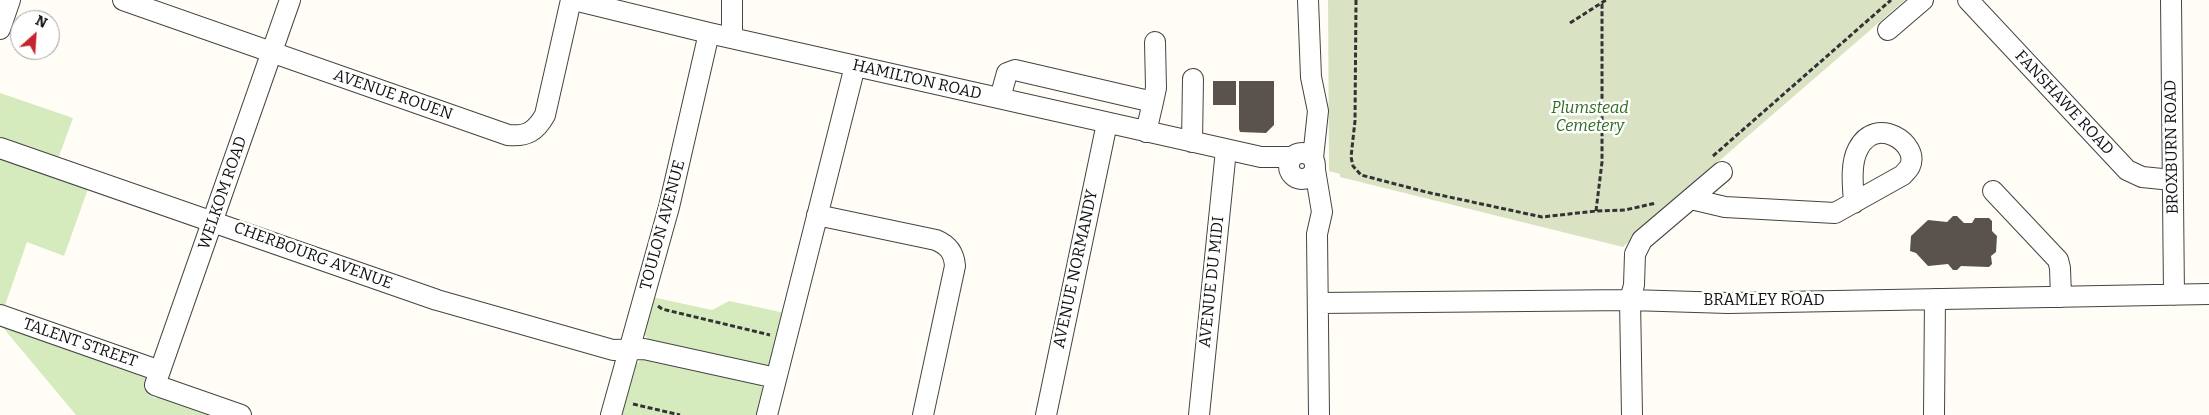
<!DOCTYPE html>
<style>
body{margin:0}
#map{position:relative;width:2209px;height:415px;overflow:hidden;background:#fffdf5;font-family:Bitter,serif}
canvas{display:block}
.north{position:absolute;left:10px;top:10px;width:50px;height:50px;box-sizing:border-box;background:#fff;border:1px solid #a0a0a0;border-radius:50%;rotate:26deg;font-size:14px;font-weight:700;line-height:20px;text-align:center;color:#111}
.north::after{content:'';display:block;margin:auto;width:18px;height:22px;background:#c4262e;clip-path:polygon(50% 0,100% 100%,50% 72%,0 100%)}
</style>
<div id="map">
<canvas width="2209" height="415"></canvas>
<div class="north">N</div>
</div>
<script>
const ctx = document.querySelector('canvas').getContext('2d');
ctx.lineJoin = 'round';
function paint(path, color) {
  ctx.fillStyle = color;
  ctx.fill(path, 'evenodd');
}
function stroke(path, color, width, dash) {
  ctx.strokeStyle = color;
  ctx.lineWidth = width;
  ctx.lineCap = dash ? 'butt' : 'round';
  ctx.setLineDash(dash || []);
  ctx.stroke(path);
}
function write(font, color, halo, rows, align = 'center') {
  ctx.font = font + ' Bitter,serif';
  ctx.lineWidth = 5;
  ctx.setLineDash([]);
  ctx.textBaseline = 'middle';
  ctx.strokeStyle = halo;
  ctx.fillStyle = color;
  for (const [text, x, y, turn = 0] of rows) {
    ctx.save();
    ctx.translate(x, y);
    ctx.rotate((+turn || 0) * Math.PI / 180);
    ctx.textAlign = isNaN(turn) ? turn : align;
    if (halo) ctx.strokeText(text, 0, 0);
    ctx.fillText(text, 0, 0);
    ctx.restore();
  }
}
const green = new Path2D(`
 M0,93L73,118L58,159L0,139Z
 M0,155L89,186L64,256L27,242L3,311L0,310Z
 M652,297L712,310L729,301L785,313L771,363L767,366L650,342L644,334Z
 M0,324L146,371L151,381L147,394L155,398L167,395L224,415H76Z
 M646,357L759,383L765,392L759,415H618L634,365Z`);
const cemetery = new Path2D(`
 M1328,0H1905L1719,161L1623,247L1340,177V174L1329,171Z`);
const building = new Path2D(`
 M1213,81H1236V105H1213Z
 M1239,81H1274V125L1266,133L1240,132L1239,129Z
 M1953,216H1957L1964,223H1972L1975,218H1989L1992,221V231L1997,236L1996,252L1991,256L1992,264L1989,267L1961,266L1957,270H1953L1948,264L1928,266L1916,253L1910,251L1911,236L1928,220L1947,222Z`);
const path = new Path2D(`
 M1356,0L1355,121L1351,157L1353,166L1361,175L1426,192L1542,217L1596,211L1625,210L1656,203
 M1570,23L1606,0
 M1713,156L1891,0
 M1596,211L1602,162V3
 M658,306L662,309L770,335
 M633,404L680,415`);
const minor = new Path2D(`
 M123,0L508,135C527,137 536,131 545,115L571,0
 M574,0L709,33L1261,157H1291
 M1308,0L1311,77L1318,111L1313,158
 M1968,0L2127,170L2142,177L2172,180
 M2171,0L2174,295
 M0,29L10,0
 M1888,30L1923,0
 M732,38V0
 M1000,98L1007,73L1015,70L1153,102L1146,132
 M1153,102L1156,88L1155,42
 M1192,142L1193,79
 M0,148L437,300L613,350L644,349L776,378
 M1289 166a13 13 0 1 1 26 0a13 13 0 1 1-26 0Z
 M1315,170L1322,212L1317,234L1319,415
 M1993,191L2058,260L2060,268L2061,297
 M1691,199L1725,207L1835,213L1903,175C1905,172 1909,169 1910,166C1920,144 1876,114 1858,149C1850,164 1853,187 1854,203
 M817,215L936,240C948,245 954,252 955,266L923,415
 M1319,303L1630,300L1728,303L2209,294
 M0,315L160,371
 M241,415L155,385L290,0
 M611,415L669,207L709,33
 M767,415L855,66
 M1046,415L1107,123
 M1199,415L1226,150
 M1632,415L1630,300L1634,285L1635,254L1642,240L1722,172
 M1934,415L1935,299`);
const streetNames = [
 ["HAMILTON ROAD",917,80,13],
 ["AVENUE ROUEN",393,95,19],
 ["FANSHAWE ROAD",2064,103,47],
 ["BROXBURN ROAD",2172,147,-91],
 ["WELKOM ROAD",223,193,-71],
 ["TOULON AVENUE",663,225,-75],
 ["CHERBOURG AVENUE",313,256,20],
 ["AVENUE NORMANDY",1076,269,-78],
 ["AVENUE DU MIDI",1212,282,-84],
 ["BRAMLEY ROAD",1764,301],
 ["TALENT STREET",80,343,19]
];
const parkNames = [
 ["Plumstead",1590,109],
 ["Cemetery",1590,127]
];
paint(green, '#d5ebbd');
paint(cemetery, '#d9e3c4');
paint(building, '#5a524d');
stroke(minor, '#444', 22);
stroke(path, '#333', 3, [5, 2.5]);
stroke(minor, '#fff', 20);
write('16px', '#111', '#fff', streetNames);
write('italic 16px', '#2f6b1f', '#fff', parkNames);
</script>
